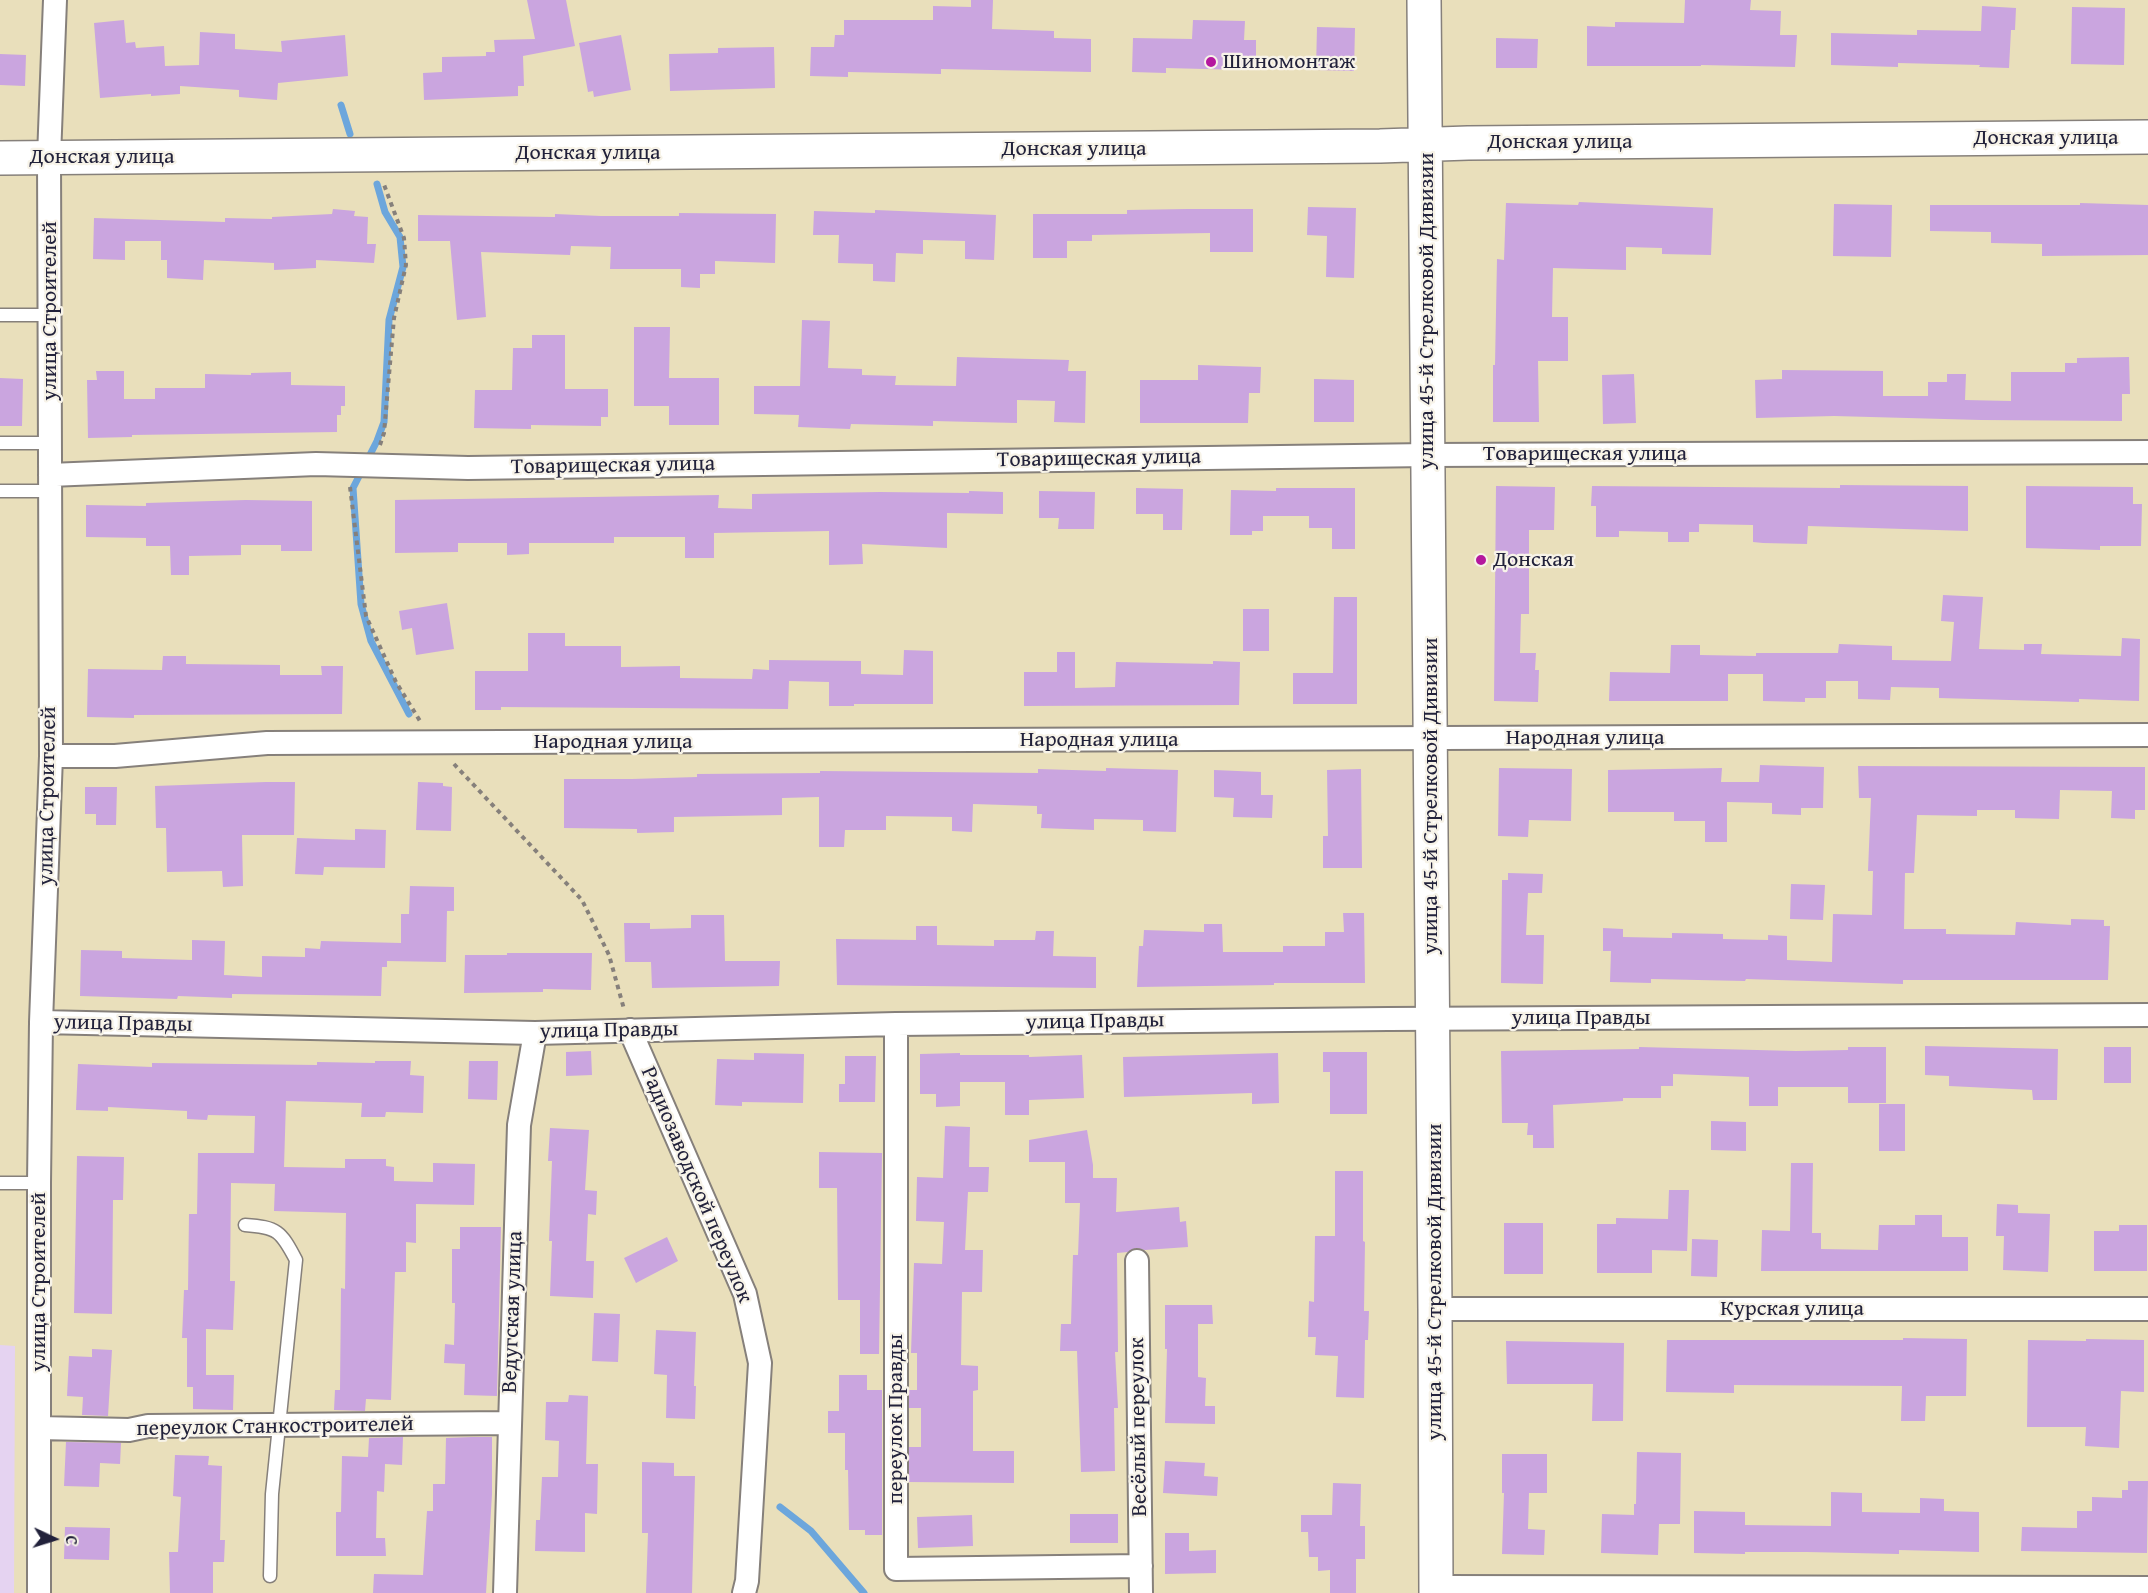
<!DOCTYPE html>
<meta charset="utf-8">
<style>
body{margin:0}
#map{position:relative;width:2148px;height:1593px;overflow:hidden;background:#e9dfbb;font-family:"Gentium Book Plus",serif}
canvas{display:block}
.north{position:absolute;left:24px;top:1509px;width:60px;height:60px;-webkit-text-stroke:4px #f7f3e8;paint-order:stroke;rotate:94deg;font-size:16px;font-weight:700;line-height:24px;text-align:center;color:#22223b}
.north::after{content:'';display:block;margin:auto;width:21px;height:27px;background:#22223b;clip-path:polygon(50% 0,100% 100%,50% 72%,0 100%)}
</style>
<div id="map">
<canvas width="2148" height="1593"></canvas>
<div class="north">С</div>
</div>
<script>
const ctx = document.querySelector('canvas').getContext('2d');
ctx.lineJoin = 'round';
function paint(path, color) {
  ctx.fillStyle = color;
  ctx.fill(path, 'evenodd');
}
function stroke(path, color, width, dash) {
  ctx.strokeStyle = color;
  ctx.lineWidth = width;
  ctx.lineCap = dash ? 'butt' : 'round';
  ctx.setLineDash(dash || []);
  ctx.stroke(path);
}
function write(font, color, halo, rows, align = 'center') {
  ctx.font = font + ' "Gentium Book Plus",serif';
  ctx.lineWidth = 4.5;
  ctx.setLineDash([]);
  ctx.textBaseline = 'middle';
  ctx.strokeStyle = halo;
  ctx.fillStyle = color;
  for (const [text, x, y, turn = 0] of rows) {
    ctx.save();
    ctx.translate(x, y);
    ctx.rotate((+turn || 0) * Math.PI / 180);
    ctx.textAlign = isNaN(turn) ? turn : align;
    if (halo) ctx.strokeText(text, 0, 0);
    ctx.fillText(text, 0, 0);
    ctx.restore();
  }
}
const built = new Path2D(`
 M0,1345L15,1346L14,1593H0Z`);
const stream = new Path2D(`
 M341,105L350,134
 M377,184L385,212L400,237L403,267L389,320L384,422L377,441L353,488L361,604L371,641L409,714
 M780,1507L811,1531L864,1593`);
const building = new Path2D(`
 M527,0H566L575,46L523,56L524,86H518V96L424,100L423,73L442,72V57L486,56V52H495L494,40L535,39Z
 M971,0H993L992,29L1054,31V38L1091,39V72L941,69V74L848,72V77L810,76L811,47H834L835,35H844V20H933V6L971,7Z
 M1685,0H1751L1750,10L1781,11L1780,35H1797L1795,67L1701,65V66H1587V26L1615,27V22L1684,23Z
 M1982,6L2016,8L2015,30H2011L2009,68L1979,67L1980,65L1898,63V67L1831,65V33L1917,35V30L1981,31Z
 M2072,7L2125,8L2124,65L2071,64Z
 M124,20L126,43L135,42L136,48L164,46L165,66L199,65L200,32L235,34V49L282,52L281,41L345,35L348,76L278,83L277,100L239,97V90L180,86V94L151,96V94L100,98L94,23Z
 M1193,20L1245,21L1244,40H1256V62H1244L1243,70L1166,68V73L1132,72L1133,38L1192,39Z
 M1317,27L1355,28L1354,71L1316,70Z
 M621,35L631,90L594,97L593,91L588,92L579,43Z
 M1496,38L1538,39L1537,68H1496Z
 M774,47L775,88L670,91L669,54L718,53V48Z
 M0,54L26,55L25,86L0,85Z
 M1579,202L1713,208L1711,255L1662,254V248L1626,247V270L1553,268L1552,317H1568V361H1538L1539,422H1493V365H1495L1497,259L1504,260L1506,203L1578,205Z
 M2080,203L2148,205V255L2042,256V244L1991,243V232L1930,231V205H2080Z
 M1834,204L1892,205L1891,257L1833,256Z
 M1308,207L1356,208L1354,278L1326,277L1327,236L1307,235Z
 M333,209L355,211L354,216L368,217L367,244H376L374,263L316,260V268L274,270V263L204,260L203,280L167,278V260H161V241H125V260L93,259L94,218L225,222V218L272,219V217L332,214Z
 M1187,209H1253V252H1210V233L1092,235V241H1067V258H1033V214H1127V210Z
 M875,210L996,215L994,260L965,259V241L923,240V254L896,253L895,282L873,281V264L838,263L839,235H813L814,211L875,213Z
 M679,213L776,214L775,263L715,261V274H700V288L681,287V269H610L611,247L571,246L570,255L481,252L486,317L457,320L450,241H418V215L555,217V214L601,216H679Z
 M802,320L830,321L828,368L862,369V375L896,376L895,385L956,386L957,357L1069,360L1068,371H1086L1085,423L1054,422L1055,401L1017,400V423L933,421V426L851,424L850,429L798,427L799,415L754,414V386H800Z
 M634,327H670L669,378H719V425H669V406H634Z
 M532,335H565V389H608V417H601V426L531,425V429L474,428L475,390H512L513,348H532Z
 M2129,357L2130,394H2122V421L1981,420L1834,416L1756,418L1755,380L1782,379V370L1883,371V396H1928V382H1947V374H1966L1965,400L2011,401V372H2065V363H2077V358Z
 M1198,365L1261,367L1260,393H1249L1248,423H1140V380H1198Z
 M96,371H124V399H155V388H205V374L251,375V373L291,372V385L345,386V406H341V415H337V432L132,435V437L88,438L87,380H97Z
 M1634,374L1636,423L1603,424L1602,375Z
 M0,378L23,379L22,426H0Z
 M1314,379L1354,380V422H1314Z
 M1840,485L1968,486V531L1808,526L1807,544L1763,543L1753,542V525L1699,524V532H1689V542H1668V532L1619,531V537H1596V506H1591L1592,486L1840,488Z
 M1496,486L1555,487L1554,530H1529V614H1521L1520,653H1536L1535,670H1539L1538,702L1494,701Z
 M2026,486L2133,487V504H2142L2141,546H2100V550L2026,548Z
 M1136,488L1183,489L1182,530H1163V514H1136Z
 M1276,488H1355V549H1332V528H1309V516H1263V531H1252V535H1230L1231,490L1276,491Z
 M969,491L1003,492V514L947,513V548L862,544L863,564L829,565V531L714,533V558H685V537H614V543H529V554L507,555V543H458V552L395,553V500L719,495L718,508L752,509V494L880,492L969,493Z
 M1039,491L1095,492L1094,529H1058L1059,518H1039Z
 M246,500L312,501V551H281V545H241V555L189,556V575H171L170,546H146V538L86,537V505L146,506V503Z
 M1943,595L1983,597L1979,649L2024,650V644H2042L2041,654L2121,656L2122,638L2140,639L2139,701L2079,699V702L1939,698V688L1891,687L1890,700L1858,699V681H1826V698H1805V702L1763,701V674H1728V701H1609L1610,672L1670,673L1671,645H1700V655L1756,656V653H1838L1839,644L1892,646V660L1951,661L1954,622L1941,621Z
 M1334,597H1357V704H1293V673H1333Z
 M447,603L454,649L416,655L412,628L402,630L399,611Z
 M1243,609H1269V651H1243Z
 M528,633H565V646H621V667L680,666V678L752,679L753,669L769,670V660L861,661V674L903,675L904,650L933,651V704H854V706H829V682L789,681L788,709L501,707V710H475V671H528Z
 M1057,652H1075V688L1115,687L1116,662L1213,664V661L1240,662L1239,705L1024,706V672H1057Z
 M163,656H186V664L280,665V675H322L321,666H343L342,714L134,715V718L87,717L88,669L162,670Z
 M1760,765L1824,767L1823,808H1801V815L1772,814V803L1727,802V842H1705V821H1674V812H1608V770L1722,768L1721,782H1759Z
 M1858,766L2145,767V810H2135V819L2111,818L2112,791L2060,790L2059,819L2015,818V810H1977V816L1917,815L1914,873H1905L1904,929H1946V934L2015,935L2016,922L2071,925V919L2104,920V926H2110L2108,980H1903V984L1746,979L1745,981L1651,979V983L1610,982L1611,951H1603V928L1623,929V937L1672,938V933L1723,934V939L1768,940V935L1787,936V960L1832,962L1833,914L1872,915L1873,871H1868L1871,798H1859Z
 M1106,768L1178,770L1176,832L1143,831V820L1094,819V830L1041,828L1042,814H1037V806L973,804L972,832L952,831V817L886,816V830H845L844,847H819V797L782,798V815L674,817V832L637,833V829L564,828V779H632L697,777V774L820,773V771L1038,773V769L1106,771Z
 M1499,768L1572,769L1571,821L1529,820L1528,837L1498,836Z
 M1361,769L1362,868H1323V836H1328L1327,770Z
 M1214,770L1261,772V795H1273L1272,818L1233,817L1234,798L1214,797Z
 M266,782H295L294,835H242L243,886L223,887L222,871L167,872L166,828H156L155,786Z
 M418,782L443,783V786L452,787L451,831L416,830Z
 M85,787H117L116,825H96V814H85Z
 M355,829L386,830L385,868L324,867L323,875L295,874L297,838L355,840Z
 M1508,873L1543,874L1542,893H1528L1526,935H1544L1543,984L1501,983L1502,880H1508Z
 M1791,884L1825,885L1823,920L1790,919Z
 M410,886L454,887V911H447L446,962L387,961V967H382L381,996L232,994V998L178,996L177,999L80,996L81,950L122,951V958L192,960V940L225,941L224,975L262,977V956L305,957V948L320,949L321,941L401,943V914H409Z
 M1343,913H1364L1365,983H1274V985L1137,987L1139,946H1143L1144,930L1204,932V924H1222L1223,952H1283V946H1325V932H1344Z
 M691,915H724L725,961H780L779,986L652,988L651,962H625L624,923H650V929L691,928Z
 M916,926H937V945L994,946V940H1035L1036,931H1054L1053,956L1096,957V988L837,985L836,939L916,940Z
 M507,953H592L591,990L543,989V992L464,993L465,955H507Z
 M1925,1046L2058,1049L2057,1100H2033L2032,1090L1949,1086V1076L1925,1075Z
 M1639,1047L1796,1051L1848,1050V1047H1886V1103H1848V1087H1778V1106H1749V1077L1673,1074V1086H1661V1098H1623V1101L1553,1105L1554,1148H1533V1135H1527L1528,1123H1502L1501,1051L1639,1049Z
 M2104,1047H2131V1083H2104Z
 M591,1051L592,1075L566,1076V1052Z
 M1323,1052H1367V1114H1330V1072H1323Z
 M754,1053L804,1054L803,1103L742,1102V1106L715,1105L717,1059L754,1060Z
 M960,1053V1055H1029V1057L1082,1055L1084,1098L1029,1100V1115H1005V1082H960V1106L936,1107V1094H920V1054Z
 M1278,1053L1279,1103L1252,1104V1093L1124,1097L1123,1057Z
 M845,1056H876L875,1102H839V1084H845Z
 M375,1061H411L410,1075L424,1076L423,1113L386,1112L385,1117H361L362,1103L286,1101L284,1167L345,1168V1159H386V1166L394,1167V1181L433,1182V1163L475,1164L474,1205L416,1204V1243L406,1242V1272H395L391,1400L366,1399L365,1411L334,1410L335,1390H340L341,1288L345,1289L346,1213L274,1211L275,1184L231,1183L230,1281H235L233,1330L206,1329V1375H234L233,1410L193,1409V1387H187V1338H182L184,1290H188L189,1214H197L198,1153H254L255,1116L208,1115L207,1120L187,1119V1111L108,1107V1111L76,1110L78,1064L152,1067V1063L317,1065V1062L375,1063Z
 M469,1061H498L497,1100L468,1099Z
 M1879,1104H1905V1151H1879Z
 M1711,1121L1746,1122V1151L1711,1150Z
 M945,1126L970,1127L969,1167H989L988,1192H968L965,1250H983L982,1292H962L961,1365L978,1366V1390L973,1391V1451H1014V1483L909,1482V1447H921V1408H909V1390H917V1353H911L914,1263L942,1264L944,1222L916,1221L917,1177L943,1178Z
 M550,1128L589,1130L585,1190L597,1191L596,1215L588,1214L586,1261H594L593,1298L550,1296L552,1241H549L552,1161H548Z
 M1087,1130L1093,1165V1178H1117L1116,1212L1179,1207L1180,1222L1186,1221L1188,1247L1145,1250L1136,1248L1128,1252L1117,1253L1118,1352H1115L1118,1408H1114L1115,1471L1081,1472L1077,1351H1060L1061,1324H1071L1073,1255H1078L1080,1203H1065V1162H1029V1140Z
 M819,1152L882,1153L879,1354H860V1300H838L837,1188H819Z
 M77,1156L124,1157L123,1200H113L112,1314L74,1313Z
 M1791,1163H1813L1812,1233H1821V1249L1878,1250L1879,1225H1915V1215H1942V1237H1968V1271H1761L1762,1230L1790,1231Z
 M1335,1171H1363V1241L1365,1242L1364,1311H1369L1368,1340H1365L1364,1398L1336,1397L1338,1356L1315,1355L1316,1337H1308L1309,1301L1314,1302L1315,1236H1335Z
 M1669,1190H1689L1687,1251L1652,1250V1273H1597V1224H1616V1218L1668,1219Z
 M1997,1204L2018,1205V1213L2050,1214L2048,1272L2003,1270L2004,1236H1996Z
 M1504,1223H1543V1274H1504Z
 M2119,1225H2147V1271H2094V1231H2119Z
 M460,1227H501L497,1396L464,1395L465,1364L444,1363L445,1344L454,1345L455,1303H452V1249H460Z
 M667,1237L678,1261L636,1283L624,1258Z
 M1692,1239L1718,1240L1717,1277L1691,1276Z
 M1165,1305H1212L1213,1324H1198V1377L1206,1378L1205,1406H1215V1424L1165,1423L1167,1349H1165Z
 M594,1313L620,1314L618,1362L592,1361Z
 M656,1330L696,1332L694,1386H696L695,1419L666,1418L667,1375L654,1374Z
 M1903,1338L1967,1339L1966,1396H1926L1925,1421H1901L1902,1386L1734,1385V1393L1666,1392L1667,1340H1903Z
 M2086,1339L2144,1340V1392L2121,1391L2119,1448L2085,1446L2086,1427H2027L2028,1340L2086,1341Z
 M1506,1341L1624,1343L1623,1421H1592L1593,1384H1507Z
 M92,1349L112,1350L108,1416L82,1415L83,1397L67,1396L69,1356L92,1357Z
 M839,1375H867V1390H882V1535H865V1530H849L848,1470H845V1433H828V1411H839Z
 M569,1395L588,1396L586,1464H598L597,1514L585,1513V1552L535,1551L536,1520H540L542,1477H558L559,1441L545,1440L546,1402H568Z
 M403,1437L402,1465L385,1464L384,1492L377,1491L376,1538H385L386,1556H336V1512H341L342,1456L368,1457L369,1438Z
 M472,1437H492V1494L486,1593H373L374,1574L423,1575L427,1511H433V1484H445L446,1438Z
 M66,1442L121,1443L120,1464L100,1463L99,1487L64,1486Z
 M1637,1452L1681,1453L1680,1524H1659L1658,1555L1601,1553L1602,1514L1634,1515V1504H1636Z
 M1502,1454H1547V1493H1529L1528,1529L1545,1530L1544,1555L1502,1554L1504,1493H1502Z
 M175,1455L209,1456L208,1465L222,1466L220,1540H225L224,1562H213V1593H170L169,1552H178L181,1497L173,1496Z
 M1165,1461L1205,1463L1204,1476L1218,1477L1217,1496L1163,1493Z
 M642,1462L674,1463V1476H695L692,1593H646L648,1533H642Z
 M2128,1481H2148L2147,1553L2021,1551L2022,1527L2077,1528V1511H2092V1497L2122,1498V1490H2128Z
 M1333,1483L1361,1484L1360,1526H1365V1559H1356V1593H1330V1570L1318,1571V1557H1309L1308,1532H1301V1515H1332Z
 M1831,1492L1862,1493V1512L1920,1513V1498L1944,1499V1511L1979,1512V1552L1899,1550V1554L1807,1552H1745V1554L1694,1553V1511L1745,1512V1525L1831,1526Z
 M1070,1514H1118V1543H1070Z
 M972,1515L973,1546L918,1548L917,1517Z
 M65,1527L110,1528L109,1560L64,1559Z
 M1165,1533H1189V1551L1216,1550V1573L1165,1574Z`);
const path = new Path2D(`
 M380,445L384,433L394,318L406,265L404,238L383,182
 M350,487L366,616L396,682L420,721
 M454,764L582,900L609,955L624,1009`);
const lane = new Path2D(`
 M0,315H51
 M0,443H49
 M0,491H50
 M0,1183H39
 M245,1225C277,1227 281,1231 296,1260L272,1494L270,1576`);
const street = new Path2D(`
 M50,475L316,464L468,468L1428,455L2148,452
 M51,756H115L267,743L2148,735
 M41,1022L535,1033L896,1024L1388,1019L2148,1015
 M896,1024V1569L1141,1566
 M630,1030L745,1294L760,1363L747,1581L744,1593
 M1137,1261L1141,1593
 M1435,1309H2148
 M39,1428L129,1430L148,1426L510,1423
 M1436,1587L2148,1588
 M39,1593V1183L41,1022L51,756L49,157L55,0
 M505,1593L519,1125L535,1033`);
const secondary = new Path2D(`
 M1424,0L1435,1309L1436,1593
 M0,158L1380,146L1468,143L2148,137`);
const markers = [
 [1211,62,6,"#b5179e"],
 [1481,560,6,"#b5179e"]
];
const poiNames = [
 ["Шиномонтаж",1223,62],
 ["Донская",1493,560]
];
const streetNames = [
 ["Донская улица",2046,138],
 ["Донская улица",1560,142],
 ["Донская улица",1074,149],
 ["Донская улица",588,153],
 ["Донская улица",102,157],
 ["улица Строителей",50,311,-90],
 ["улица 45-й Стрелковой Дивизии",1427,311,-90],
 ["Товарищеская улица",1585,454],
 ["Товарищеская улица",1099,459,-1],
 ["Товарищеская улица",613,466,-1],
 ["Народная улица",1585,738],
 ["Народная улица",1099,740],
 ["Народная улица",613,742],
 ["улица Строителей",48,796,-89],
 ["улица 45-й Стрелковой Дивизии",1431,796,-90],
 ["улица Правды",1581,1018],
 ["улица Правды",1095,1022,-1],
 ["улица Правды",123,1024,1],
 ["улица Правды",609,1031,-1],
 ["Радиозаводской переулок",696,1185,67],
 ["улица Строителей",39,1282,-90],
 ["улица 45-й Стрелковой Дивизии",1435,1282,-90],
 ["Курская улица",1792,1309],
 ["Ведугская улица",513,1312,-88],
 ["переулок Правды",896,1419,-90],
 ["переулок Станкостроителей",275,1427,-1],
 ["Весёлый переулок",1139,1427,-91]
];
paint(built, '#e5d3f1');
stroke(stream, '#6ca6dc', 7);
paint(building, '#caa5df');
stroke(lane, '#86807b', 15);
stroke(street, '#86807b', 26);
stroke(secondary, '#86807b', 36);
stroke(path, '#86807b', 4, [4.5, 4.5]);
stroke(lane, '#fff', 12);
stroke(street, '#fff', 22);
stroke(secondary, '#fff', 33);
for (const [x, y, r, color] of markers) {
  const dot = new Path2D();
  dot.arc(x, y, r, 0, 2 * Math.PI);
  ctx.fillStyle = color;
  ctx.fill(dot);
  stroke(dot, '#f7f3e8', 2);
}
write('22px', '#22223b', '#f7f3e8', poiNames, 'left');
write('22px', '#22223b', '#f7f3e8', streetNames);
</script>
